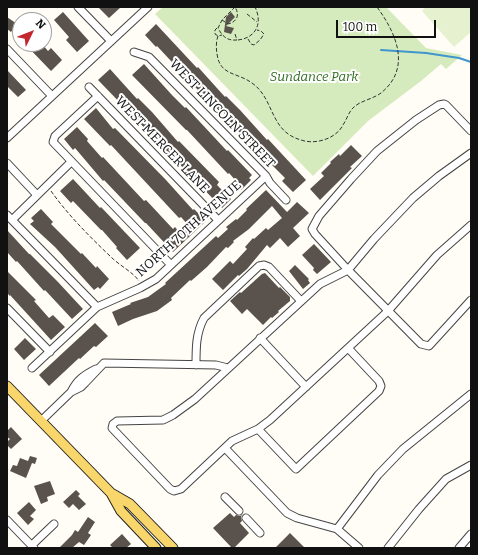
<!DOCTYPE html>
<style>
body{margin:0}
#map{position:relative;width:478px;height:555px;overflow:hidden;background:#fffdf5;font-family:Bitter,serif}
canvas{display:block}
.frame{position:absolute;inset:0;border:8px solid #111;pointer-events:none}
.north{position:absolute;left:12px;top:12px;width:40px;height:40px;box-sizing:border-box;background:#fff;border:1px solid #a0a0a0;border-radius:50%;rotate:47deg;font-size:11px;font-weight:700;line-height:16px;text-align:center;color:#111}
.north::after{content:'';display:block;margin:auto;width:14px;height:18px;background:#c4262e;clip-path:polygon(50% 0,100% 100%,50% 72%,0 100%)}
.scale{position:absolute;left:336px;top:20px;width:100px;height:18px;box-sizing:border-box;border:2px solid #111;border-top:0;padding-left:5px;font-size:12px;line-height:14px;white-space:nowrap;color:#111;-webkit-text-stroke:3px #fff;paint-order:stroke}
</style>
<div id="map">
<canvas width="478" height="555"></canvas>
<div class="frame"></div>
<div class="north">N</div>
<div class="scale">100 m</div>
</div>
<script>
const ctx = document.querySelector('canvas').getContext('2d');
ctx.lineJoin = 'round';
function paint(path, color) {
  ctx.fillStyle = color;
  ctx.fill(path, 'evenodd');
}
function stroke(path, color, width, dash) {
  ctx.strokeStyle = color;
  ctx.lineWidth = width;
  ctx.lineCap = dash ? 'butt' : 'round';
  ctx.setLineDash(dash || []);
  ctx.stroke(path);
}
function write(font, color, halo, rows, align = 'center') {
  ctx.font = font + ' Bitter,serif';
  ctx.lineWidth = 4;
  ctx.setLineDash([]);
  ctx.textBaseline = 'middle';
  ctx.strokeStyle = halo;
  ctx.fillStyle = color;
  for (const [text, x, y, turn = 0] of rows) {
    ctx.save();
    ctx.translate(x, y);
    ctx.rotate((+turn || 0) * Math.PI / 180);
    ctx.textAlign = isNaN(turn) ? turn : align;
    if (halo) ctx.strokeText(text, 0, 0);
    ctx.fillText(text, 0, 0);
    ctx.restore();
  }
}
const green = new Path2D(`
 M163,7H386L426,48L462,55L446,69L441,64L421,81L368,121L313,176L155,14Z`);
const pitch = new Path2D(`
 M426,7H471V32L454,47L422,11Z`);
const stream = new Path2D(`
 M381,50L426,53L459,58L471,62`);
const building = new Path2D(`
 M98,7H121L109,18Z
 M63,12L89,41L77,52L66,40L69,37L54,20Z
 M231,12L235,17L226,26L234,28L231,34L224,32L226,17Z
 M7,17L17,24L11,32L7,29Z
 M156,24L197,68L198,67L225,97L226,96L240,110L267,140L268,139L306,180L293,192L282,181L285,178L240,133L229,121L230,119L223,112L221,113L199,89L198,90L157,46L156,47L145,35Z
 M25,44H42L48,51L51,48L62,60L51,71Z
 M144,64L171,94L185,108L186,107L227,151L228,150L252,175L249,178L251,180L241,190L235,183L236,181L229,173L228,174L214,159L187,130H186L132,75Z
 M110,69L137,99L138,98L152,112L178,142L179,141L219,182L217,185L231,199L222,208L98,80Z
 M7,70L26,90L18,97L7,86Z
 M96,108L113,129L115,128L166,180L193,210L194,209L206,221L173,252L146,223H145L104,180L103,181L75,148L73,150L64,139L77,127L88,139L87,141L102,158L103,157L144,201L146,200L173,229L175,227L180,233L188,225L181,217L179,218L111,145L110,146L84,119Z
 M351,145L362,156L350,167L352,168L320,200L310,189L324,176L321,173L331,163L330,162L339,154L340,156Z
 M73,179L100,208L101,207L140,248L127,260L116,248L117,247L102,230H101L73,201L71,203L60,191Z
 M266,190L287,212L297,202L309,213L293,228L300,236L288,247L280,238L270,248L267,245L247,269L239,276L238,275L223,290L212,279L230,261L233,264L247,249L245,247L253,238L254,239L266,228L268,230L282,218L272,206L249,229L233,241L234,242L228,248L226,247L207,267L191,281L190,280L171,298L172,300L157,311L133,319L118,326L112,312L131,304L130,303L148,297L166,284L165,283L216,236L218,238L228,229L226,227L236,219L237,220L247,210L246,209Z
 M41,209L53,222L51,224L81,254L82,253L96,268L97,266L109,279L100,289L98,287L94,290L55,247L30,224L34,221L31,218Z
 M7,230L29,254H30L58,282L83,309L72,319L45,290L44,291L17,261L16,262L7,252Z
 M314,244L331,262L317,274L313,270L314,268L302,255Z
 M295,265L309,279L308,280L310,283L303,289L289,271Z
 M7,271L36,300L34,301L49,318L53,315L65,327L51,340L10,295V296L7,293Z
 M265,273L279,288L280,287L290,297V301L278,311L279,312L272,318L271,317L263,325L247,309L242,314L230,301L240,292L241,293L262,274Z
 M95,323L108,336L96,347L94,346L80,359L79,358L49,386L39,375Z
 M25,338L36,349L24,360L14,349Z
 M11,427L22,439L11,449L7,445V442L10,439L7,437V431Z
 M30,456L37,458L35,464L32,463L26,478L10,471L13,465L17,466L20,458L28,461Z
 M50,481L55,494L47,497L48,501L41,504L34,486Z
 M76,490L80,494L78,496L86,504L79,510L73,504L69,508L63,502Z
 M29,502L36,510L30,516L34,519L28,525L17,513Z
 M230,513L234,517L236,515L240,516L242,515L241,517L242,521L240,523L249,533L234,548H232L213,528Z
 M88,517L95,522L88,533L91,535L84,545L79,542L72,548H59L72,535L75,530L78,532Z
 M290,533L305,548H275Z
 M122,534L131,544L126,548H113L110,545Z`);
const path = new Path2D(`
 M247,14L257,22
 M222,20L228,24C237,22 240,15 235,7
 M217,28L215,30V34L218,36L222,35
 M235,34L237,40C227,41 222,36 218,28L222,20L235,7
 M218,36C216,41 216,48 217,54C220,76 237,72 252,83C275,99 269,131 301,140C315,145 336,139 343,125C347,119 349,111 354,107C360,101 373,99 381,93C412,68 396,33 377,7
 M248,39L251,44L254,45L260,40L264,34L261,31L257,30
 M238,40C256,38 263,23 255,7
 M51,191C68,215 89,236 111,257C119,265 134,273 139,281`);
const minor = new Path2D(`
 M78,7L111,41
 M7,49L52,96
 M134,52L149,57L266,176L270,183L286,200
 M89,87L218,220
 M98,96L55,136L53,142L171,265
 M471,131L446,105L444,104L439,105L416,120L377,151L351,179L319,216L312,229L315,234L348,270L421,344L429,346L471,300
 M7,138L148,7
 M471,153L439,176L413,198L374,239L348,270L320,284L195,399L173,415L163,420L117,421L113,424L112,428L170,489L174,491L181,489L232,441L258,429L270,420L388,311L437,255L471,225
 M7,163L37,195
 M7,215L97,307
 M12,220L71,162
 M7,308L50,352
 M260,338L306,387
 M196,365C196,347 196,333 204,318L259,266L264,265L269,267L300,300
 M32,368L97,307L140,288L156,279L266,176
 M71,392C77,380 84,375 96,369
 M41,421L71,392L81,387L85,383L104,363L216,365L228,368
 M258,429L296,469L379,391L381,386L379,381L348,348
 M225,448L287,513L297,518L337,529
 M225,497L239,511
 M246,518L260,533
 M7,520L34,548
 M32,545L54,524
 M359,548L337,529L378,475L403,449L471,394
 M388,548L419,509L446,479L471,465
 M459,548L471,534`);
const major = new Path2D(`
 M7,386L111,493L130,504L173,548
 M111,493L121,511L156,548`);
const parkNames = [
 ["Sundance Park",314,77]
];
const streetNames = [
 ["WEST LINCOLN STREET",222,114,46],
 ["WEST MERCER LANE",162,145,46],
 ["NORTH 70TH AVENUE",189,229,-42]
];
paint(green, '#d5ebbd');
paint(pitch, '#e6f2cf');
stroke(stream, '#3f96cf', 2);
paint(building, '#5a524d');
stroke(minor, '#444', 9);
stroke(major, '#222', 11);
stroke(path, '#333', 1, [4, 2]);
stroke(minor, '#fff', 7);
stroke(major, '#f9d66b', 9);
write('italic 13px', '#2f6b1f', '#fff', parkNames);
write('13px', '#111', '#fff', streetNames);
</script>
